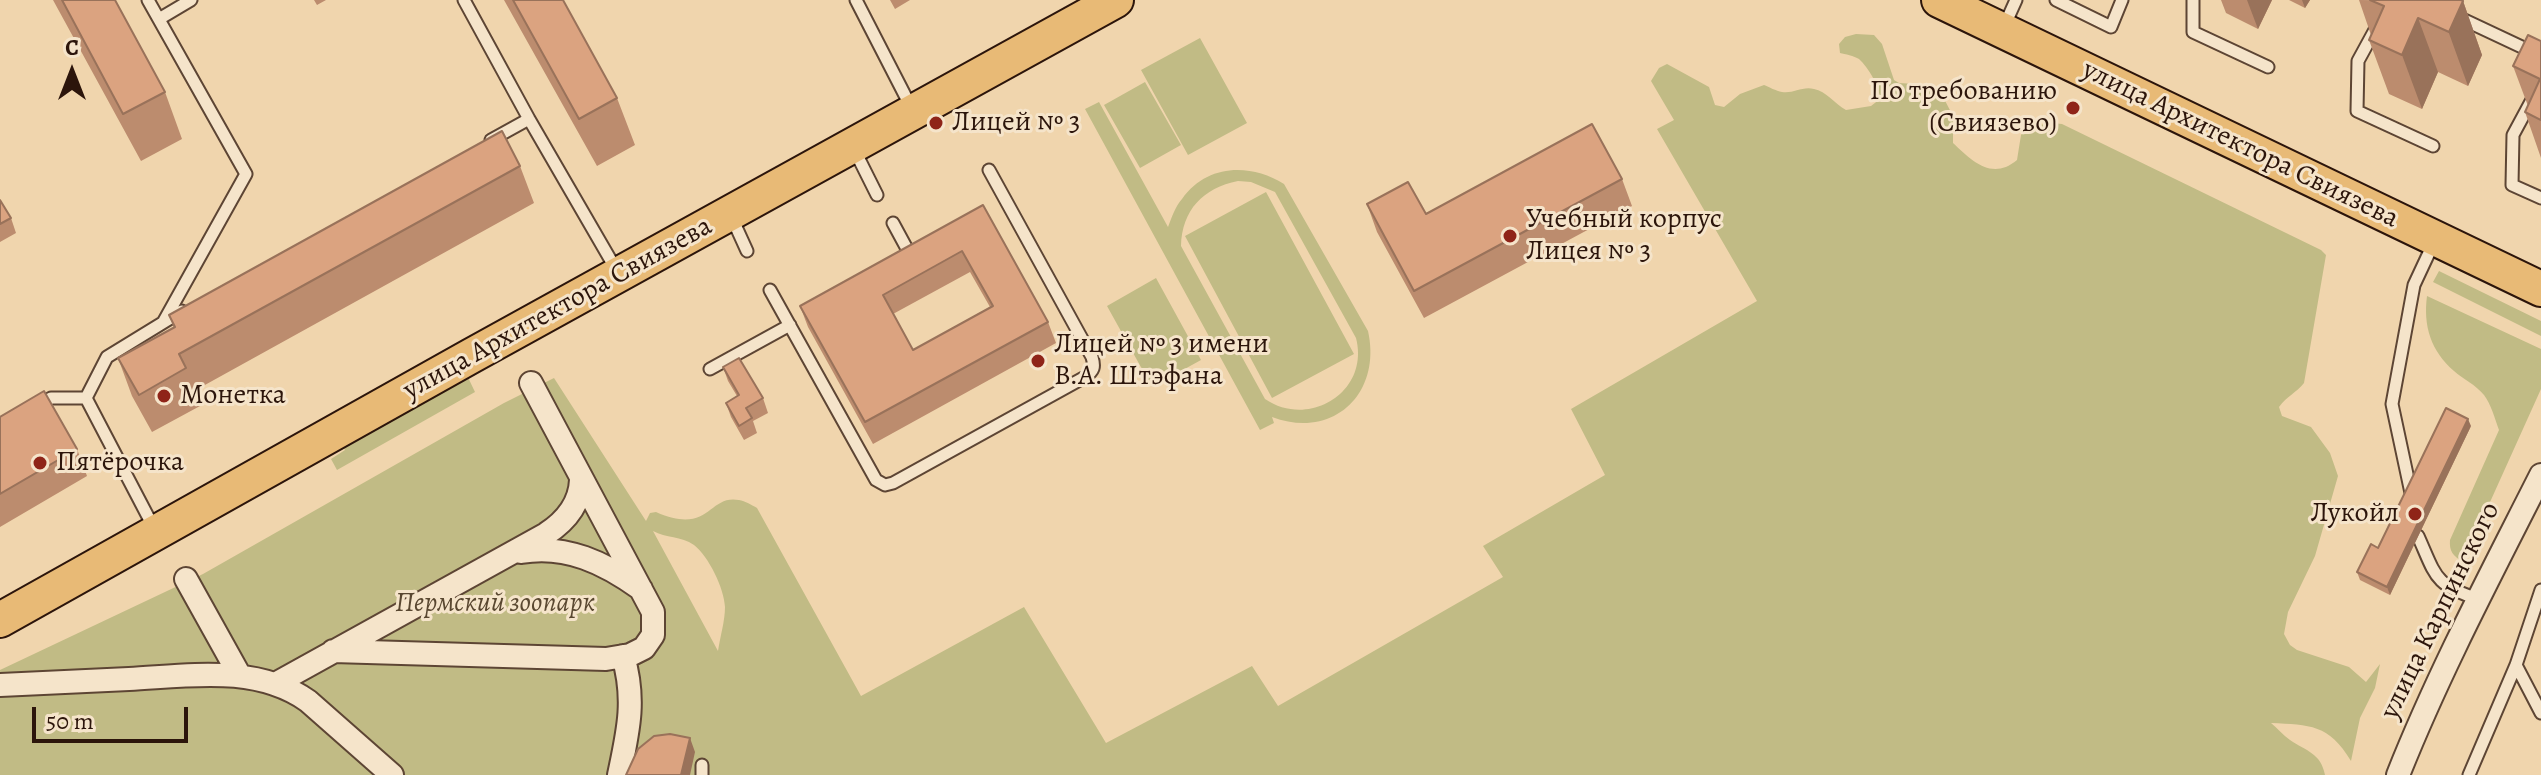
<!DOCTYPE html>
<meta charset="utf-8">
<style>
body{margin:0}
#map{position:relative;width:2541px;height:775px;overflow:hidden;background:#f0d5ad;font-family:Alegreya,serif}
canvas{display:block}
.north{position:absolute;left:32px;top:32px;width:80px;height:80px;-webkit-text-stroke:6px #f5e4ca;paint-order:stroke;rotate:0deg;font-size:22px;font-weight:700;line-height:32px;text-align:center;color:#2c150b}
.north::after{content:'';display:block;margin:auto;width:28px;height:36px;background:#2c150b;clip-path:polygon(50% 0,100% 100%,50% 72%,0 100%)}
.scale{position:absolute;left:32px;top:707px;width:156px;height:36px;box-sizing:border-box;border:4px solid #2c150b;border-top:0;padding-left:10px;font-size:24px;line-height:28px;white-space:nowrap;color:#2c150b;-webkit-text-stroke:6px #f5e4ca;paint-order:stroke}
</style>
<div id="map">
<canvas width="2541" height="775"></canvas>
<div class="north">С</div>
<div class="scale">50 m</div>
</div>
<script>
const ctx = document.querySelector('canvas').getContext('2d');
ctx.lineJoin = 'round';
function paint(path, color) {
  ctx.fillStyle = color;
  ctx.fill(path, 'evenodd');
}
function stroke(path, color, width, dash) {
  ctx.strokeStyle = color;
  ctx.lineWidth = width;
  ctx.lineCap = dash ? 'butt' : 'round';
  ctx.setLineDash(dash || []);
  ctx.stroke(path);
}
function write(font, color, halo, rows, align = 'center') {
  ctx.font = font + ' Alegreya,serif';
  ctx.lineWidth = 6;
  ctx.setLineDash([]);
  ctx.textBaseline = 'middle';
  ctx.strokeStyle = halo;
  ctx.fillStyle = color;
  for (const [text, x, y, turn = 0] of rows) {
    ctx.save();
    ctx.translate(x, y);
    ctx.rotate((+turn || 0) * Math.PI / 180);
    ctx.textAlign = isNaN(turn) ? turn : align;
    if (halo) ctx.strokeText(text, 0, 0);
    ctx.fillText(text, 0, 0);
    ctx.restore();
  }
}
const green = new Path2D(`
 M1856,34L1874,35L1882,44L1894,80L1899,83L1932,85L1940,91L1953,116V143C1972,161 1992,181 2017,160L2021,135L2027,127L2052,123L2062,124L2321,250L2326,255L2304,383C2296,393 2287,396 2279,407L2282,416L2311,427L2330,453L2338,476L2315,556L2288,612L2284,634L2290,645L2297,650L2349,667L2366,682L2380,664L2375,688L2360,718L2351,761C2329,724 2310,725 2271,723C2277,728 2283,735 2290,740C2306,751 2321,753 2325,775H0V670L203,574L504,403L554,378L646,521L650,513L656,512C710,536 708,494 739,500C745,501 752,505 757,508L861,696L1024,607L1106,743L1252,666L1278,706L1503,577L1483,546L1605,475L1571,409L1757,301L1657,129L1674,120L1651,81L1659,68L1667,64L1709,87L1715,105L1724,107L1740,94L1764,85C1769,87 1776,91 1782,92C1793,94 1802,86 1814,89C1826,91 1835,104 1846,110L1871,106L1880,99C1880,87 1868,67 1859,59C1854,56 1845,54 1840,53L1839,44L1845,37ZM653,531C666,538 681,536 694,545C709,557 724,588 725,607C725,621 720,637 718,651Z
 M1200,38L1247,123L1188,155L1141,70Z
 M1145,82L1181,145L1140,168L1104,105Z
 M1099,102L1168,227C1172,217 1175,207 1182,199C1207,164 1250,163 1284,184L1368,331C1382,394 1333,440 1272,417L1274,423L1260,430L1085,109ZM1238,181L1251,182L1275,192L1356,338C1370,392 1309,429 1265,399L1181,246C1182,210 1203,188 1238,181Z
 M1266,192L1354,354L1272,398L1185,236Z
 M2439,271L2541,321V336L2433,282Z
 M1156,278L1201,360L1152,387L1107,306Z
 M2427,296L2541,349V389L2463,562C2453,556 2449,551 2450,540L2499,430C2495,419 2491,404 2484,395C2476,385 2463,379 2454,371C2431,351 2423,326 2427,296Z
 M463,367L475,392L337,470L331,459L345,450L338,436Z`);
const lane = new Path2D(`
 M148,0L246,174L164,321
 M464,0L529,119L617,271
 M856,0L911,107
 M2056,0L2111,27L2122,0
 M2193,0V32L2268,67
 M2458,17L2541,56
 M159,19L191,0
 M2376,28L2358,61L2357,111L2433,146
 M2003,29L2016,0
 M2541,83L2513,135L2512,185L2541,198
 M491,140L529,119
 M854,149L877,195
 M732,218L747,251
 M893,223L906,247
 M770,290L876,480L885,485L893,483L1085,377C1094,371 1095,367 1092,357L989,170
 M710,369L790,325
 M37,407L51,398H86
 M2411,493L2392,404L2414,285L2435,240
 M155,530L86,398L107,357L182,311
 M2418,536C2436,576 2434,585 2478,599
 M2516,665L2541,713
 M702,765V775
 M2469,775L2516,665L2541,590`);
const street = new Path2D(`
 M521,552C566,544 605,563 641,589
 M186,579L240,676
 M333,651L606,659L630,655L644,648L653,635V612L531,383
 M275,684L546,534C566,521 580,504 581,480
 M0,685C43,683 86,681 129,679C188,676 256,664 308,701L392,775
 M619,775C628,732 636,700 623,656
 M2398,775C2439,672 2491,574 2541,475`);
const primary = new Path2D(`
 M1939,0L2541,289
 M0,620L471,356L1116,0`);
const wall = new Path2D(`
 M53,0H115L165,92L182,139L141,161Z
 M314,0H326L317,5Z
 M504,0H563L617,98L635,145L597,166Z
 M890,0H910L895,9Z
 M2221,0H2272L2258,29L2226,13Z
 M2289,0H2310L2305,8Z
 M2359,0L2463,1L2482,55L2468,86L2438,72L2422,109L2389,94L2369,40L2371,35Z
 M2541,41V158L2525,112L2528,106L2513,66Z
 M520,166L534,203L194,391L200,406L152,432L132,396L118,358L174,328L169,315Z
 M1622,179L1632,206L1424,318L1377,232L1367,204L1426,214Z
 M0,200L11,218L16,233L0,242Z
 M983,205L1048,322L1056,343L873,444L808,327L800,306ZM970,272L990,307L913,350L893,314Z
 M723,367L763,398L768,413L753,421L757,433L744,440L731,417L726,403L737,396L728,381Z
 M0,417L77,449L87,476L0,527Z
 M2471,426L2390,595L2360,580L2357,572L2378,548Z`);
const shadedWall = new Path2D(`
 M2247,0H2272L2258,29Z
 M2302,0H2310L2305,8Z
 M2437,0L2463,1L2482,55L2468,86Z
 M2418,18L2438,72L2422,109L2402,55Z
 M2468,419L2471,426L2390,595L2387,587Z
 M690,738L695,752L690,775H681Z`);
const building = new Path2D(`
 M62,0H115L165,92L123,114Z
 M513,0H563L617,98L579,119Z
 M2370,0H2461L2463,1L2449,32L2418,18L2402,55L2369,40L2384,6Z
 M2528,35L2541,41V120L2525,112L2540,79L2513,66Z
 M1592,124L1622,179L1414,291L1367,204L1408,182L1426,214Z
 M502,131L520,166L179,354L186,368L139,395L118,358L175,327L169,315Z
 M0,200L11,218L0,224Z
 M983,205L1048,322L865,422L800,306ZM962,251L993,306L913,350L883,295Z
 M739,358L763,398L746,408L752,418L739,426L726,403L739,395L723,367Z
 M44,391L77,449L0,494V417Z
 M2446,408L2468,419L2387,587L2357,572L2371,544L2378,548Z
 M670,734L690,738L681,775H626L638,749L654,736Z`);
const markers = [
 [2073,108,8,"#8f2418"],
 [936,123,8,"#8f2418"],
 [1510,236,8,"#8f2418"],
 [1038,361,8,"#8f2418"],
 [164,396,8,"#8f2418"],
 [40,463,8,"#8f2418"],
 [2415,514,8,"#8f2418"]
];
const poiNames = [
 ["По требованию",2057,92,"right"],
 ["(Свиязево)",2057,124,"right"],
 ["Лицей № 3",952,123],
 ["Учебный корпус",1526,220],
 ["Лицея № 3",1526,252],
 ["Лицей № 3 имени",1054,345],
 ["В.А. Штэфана",1054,377],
 ["Монетка",180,396],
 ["Пятёрочка",56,463],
 ["Лукойл",2399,514,"right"]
];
const streetNames = [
 ["улица Архитектора Свиязева",2240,145,26],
 ["улица Архитектора Свиязева",558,309,-29],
 ["улица Карпинского",2441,611,-64]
];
const parkNames = [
 ["Пермский зоопарк",495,604]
];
paint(green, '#c1bb85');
stroke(lane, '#5d4534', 15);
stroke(street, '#5d4534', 26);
stroke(primary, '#2c150b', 38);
stroke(lane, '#f5e4ca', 11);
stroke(street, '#f5e4ca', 22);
stroke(primary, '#e8ba76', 34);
paint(wall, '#bc8c6e');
paint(shadedWall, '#99725a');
paint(building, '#dba380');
stroke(building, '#99725a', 2);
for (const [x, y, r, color] of markers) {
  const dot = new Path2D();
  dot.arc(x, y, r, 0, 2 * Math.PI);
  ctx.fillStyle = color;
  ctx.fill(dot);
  stroke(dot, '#f5e4ca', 3);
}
write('28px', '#2c150b', '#f5e4ca', poiNames, 'left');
write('28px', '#2c150b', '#f5e4ca', streetNames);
write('italic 28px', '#594730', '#f5e4ca', parkNames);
</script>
